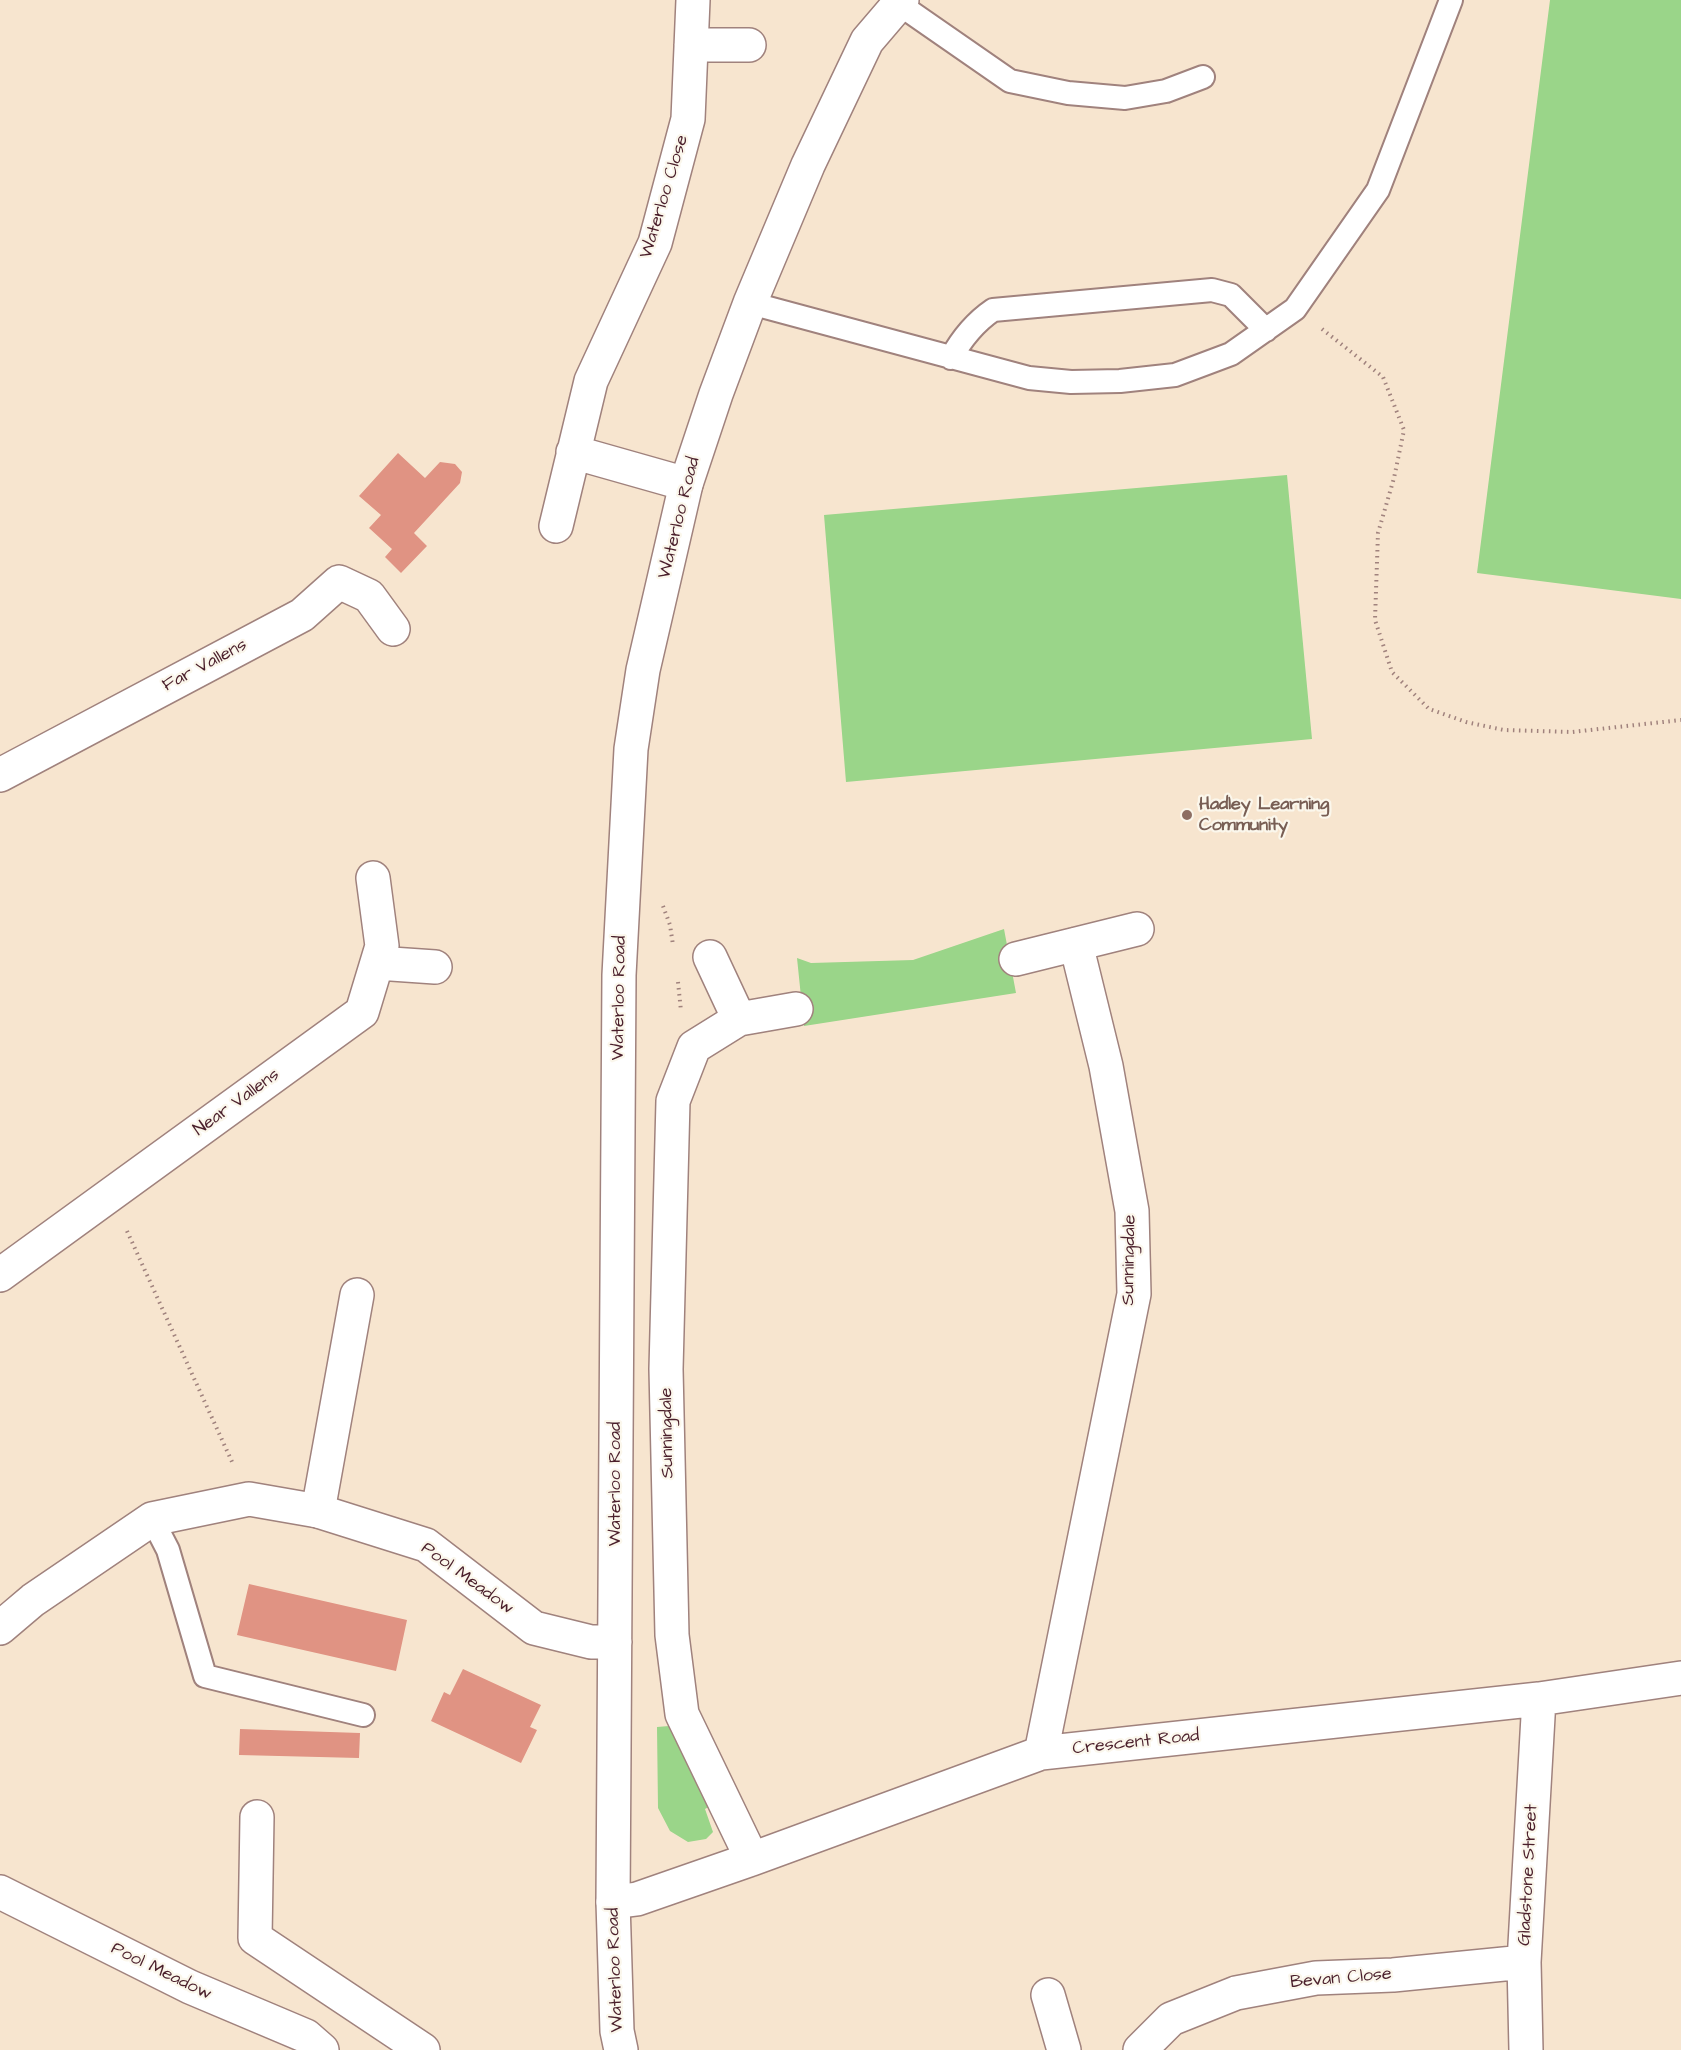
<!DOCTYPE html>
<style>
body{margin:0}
canvas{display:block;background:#f7e5cf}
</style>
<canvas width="1681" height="2050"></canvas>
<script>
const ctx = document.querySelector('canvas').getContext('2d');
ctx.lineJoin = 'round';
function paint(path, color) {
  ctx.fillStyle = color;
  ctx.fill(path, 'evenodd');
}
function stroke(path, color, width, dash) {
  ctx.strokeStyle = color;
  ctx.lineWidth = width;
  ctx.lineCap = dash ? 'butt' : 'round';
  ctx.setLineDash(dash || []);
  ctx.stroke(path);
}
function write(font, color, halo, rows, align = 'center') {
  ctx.font = font + ' "Architects Daughter",sans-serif';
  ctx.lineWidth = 4.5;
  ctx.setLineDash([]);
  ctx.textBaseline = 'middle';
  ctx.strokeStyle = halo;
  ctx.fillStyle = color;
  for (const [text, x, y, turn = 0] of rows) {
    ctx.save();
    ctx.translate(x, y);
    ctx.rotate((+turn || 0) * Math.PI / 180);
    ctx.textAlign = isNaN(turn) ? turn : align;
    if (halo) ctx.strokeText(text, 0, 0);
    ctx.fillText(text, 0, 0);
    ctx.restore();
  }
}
const green = new Path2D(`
 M1550,0H1681V599L1477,573Z
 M1287,475L1312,739L846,782L824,515Z
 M1004,929L1016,993L804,1026L797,958L811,963L913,960Z
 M669,1726L712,1805L705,1809L713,1832L706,1839L688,1842L670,1831L658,1808L657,1727Z`);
const building = new Path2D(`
 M398,453L425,478L440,462L455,464L462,472L460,483L414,533L427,546L401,573L385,557L392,549L369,528L381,515L359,496Z
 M249,1584L407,1620L396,1671L237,1635Z
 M463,1669L541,1705L530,1727L537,1730L521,1763L431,1721L444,1692L450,1695Z
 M240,1729L360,1733L359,1758L239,1755Z`);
const path = new Path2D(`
 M1322,329L1383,377L1404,430L1394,478L1378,533L1375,620L1392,672L1429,709L1466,722L1504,730L1572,732L1681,720
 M663,906L670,925L673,945
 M678,982L681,1011
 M127,1231L233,1464`);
const lane = new Path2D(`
 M899,4L1010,81L1068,93L1125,98L1166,91L1203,77
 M750,303L1029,378L1071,382L1120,381L1175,375L1231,354L1295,309L1378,190L1451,0
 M951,358C962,338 974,323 993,310L1212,290L1231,295L1266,330
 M152,1519L168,1550L205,1676L363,1715`);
const street = new Path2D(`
 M691,45H749
 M573,452L686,484
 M556,526L591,381L655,243L688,119L693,0
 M0,775L302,615L339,582L369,596L393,629
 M710,957L739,1019
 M1016,959L1137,929
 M377,963L435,967
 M0,1275L362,1012L382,946L373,878
 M318,1511L357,1295
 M1041,1753L1134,1294L1132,1211L1106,1066L1076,944
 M257,1817L255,1938L423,2050
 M752,1859L682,1714L672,1635L666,1369L673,1101L694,1047L739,1019L796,1009
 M0,1892L190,1987L306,2036L322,2050
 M613,1902L637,1899L752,1859L1041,1753L1539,1699L1681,1678
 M1048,1995L1064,2050
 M1140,2050L1171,2019L1236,1993L1316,1978L1393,1975L1524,1962
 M1526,2050L1524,1962L1539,1699`);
const secondary = new Path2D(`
 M0,1628L33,1600L152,1519L249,1499L318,1511L426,1545L534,1628L591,1642H615
 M621,2050L617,2031L613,1902L619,975L631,749L643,670L686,484L716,394L750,303L808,165L867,41L902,0`);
const markers = [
 [1187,815,6,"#8d6e63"]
];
const streetNames = [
 ["Waterloo Close",665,197,-73],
 ["Waterloo Road",680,518,-76],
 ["Far Vallens",205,666,-28],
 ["Waterloo Road",620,998,-89],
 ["Near Vallens",237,1103,-36],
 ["Sunningdale",1130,1260,-89],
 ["Sunningdale",668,1433,-91],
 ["Waterloo Road",616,1484,-90],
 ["Pool Meadow",467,1579,36],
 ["Crescent Road",1136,1743,-6],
 ["Gladstone Street",1529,1875,-87],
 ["Waterloo Road",616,1970,-92],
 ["Pool Meadow",161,1972,26],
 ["Bevan Close",1341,1979,-5]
];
const educationNames = [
 ["Hadley Learning",1199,805],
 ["Community",1199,826]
];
paint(green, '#9ad589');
paint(building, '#e09383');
stroke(lane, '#a0827d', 26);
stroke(street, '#a0827d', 36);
stroke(secondary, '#a0827d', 36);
stroke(path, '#a0827d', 4, [1.5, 4.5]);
stroke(lane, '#fff', 22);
stroke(street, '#fff', 33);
stroke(secondary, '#fff', 33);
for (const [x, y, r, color] of markers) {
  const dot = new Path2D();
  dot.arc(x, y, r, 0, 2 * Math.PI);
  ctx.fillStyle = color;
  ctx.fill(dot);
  stroke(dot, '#fbf7ec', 2);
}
write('18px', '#4a1f2b', '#fbf7ec', streetNames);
write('bold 18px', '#785e54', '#fbf7ec', educationNames, 'left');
</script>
